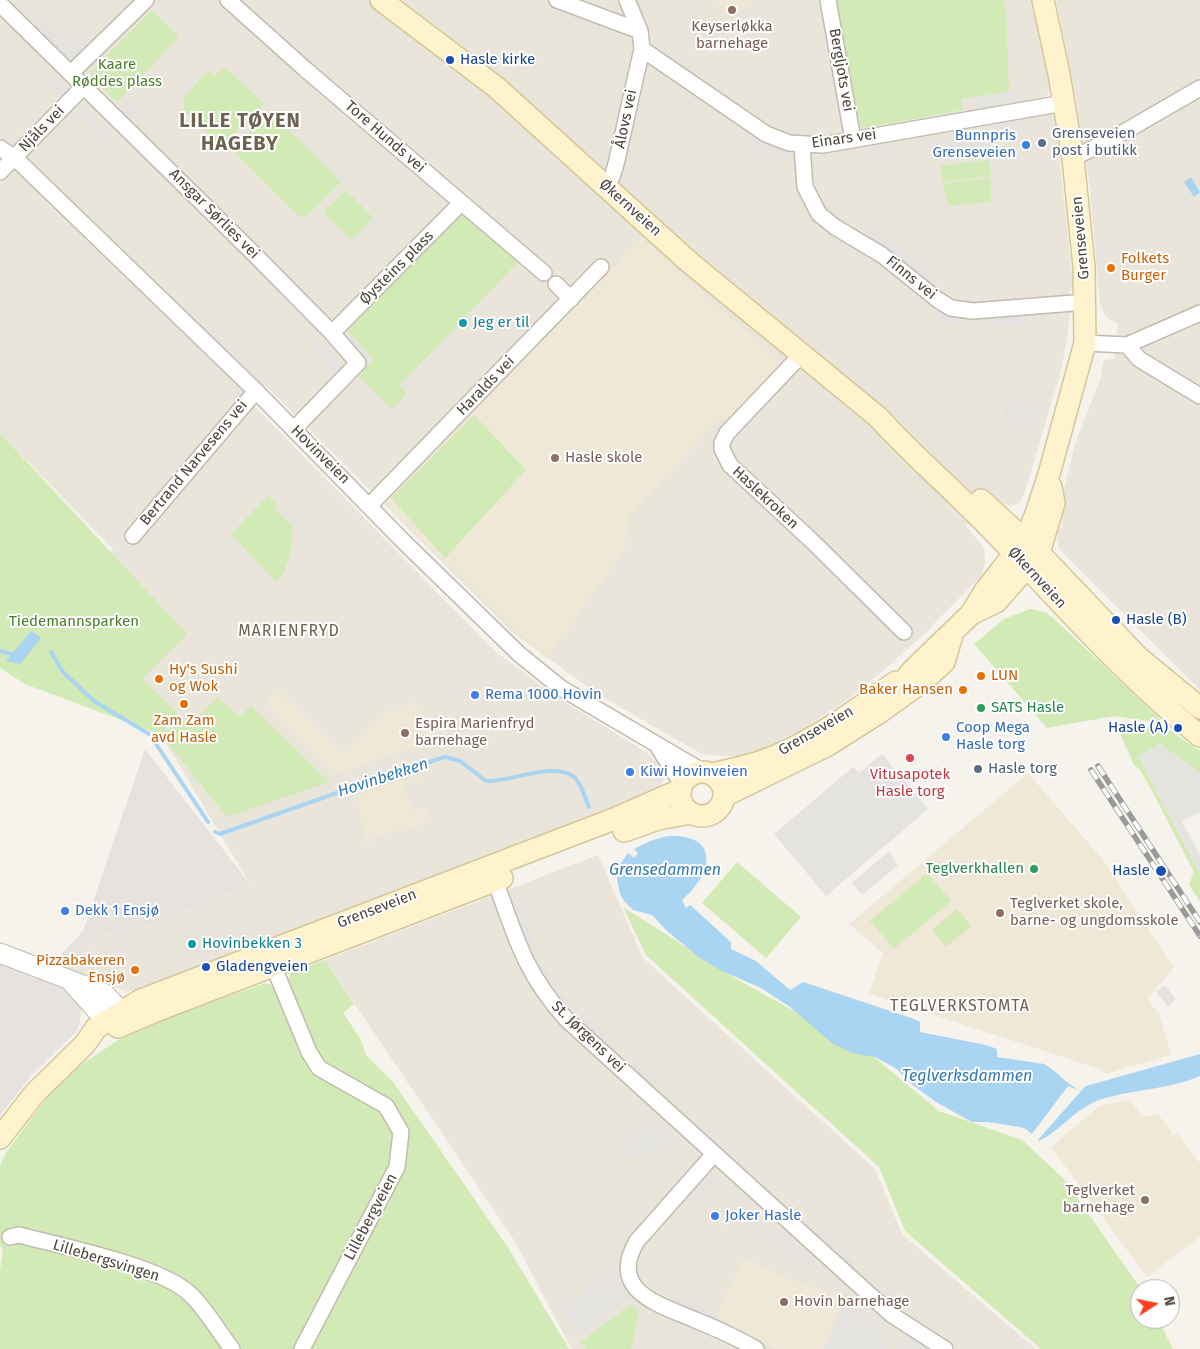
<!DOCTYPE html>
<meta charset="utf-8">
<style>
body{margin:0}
#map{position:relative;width:1200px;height:1349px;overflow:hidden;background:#f6f3ec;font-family:"Fira Sans",sans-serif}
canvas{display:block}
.north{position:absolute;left:1130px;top:1279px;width:50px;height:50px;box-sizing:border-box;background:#fff;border:1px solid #b7b4b0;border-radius:50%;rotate:79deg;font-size:14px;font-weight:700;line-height:20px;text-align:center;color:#4b4439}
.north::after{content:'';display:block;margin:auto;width:18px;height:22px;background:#fc3f1d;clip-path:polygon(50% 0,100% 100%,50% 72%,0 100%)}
</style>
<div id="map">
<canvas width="1200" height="1349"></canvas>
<div class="north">N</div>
</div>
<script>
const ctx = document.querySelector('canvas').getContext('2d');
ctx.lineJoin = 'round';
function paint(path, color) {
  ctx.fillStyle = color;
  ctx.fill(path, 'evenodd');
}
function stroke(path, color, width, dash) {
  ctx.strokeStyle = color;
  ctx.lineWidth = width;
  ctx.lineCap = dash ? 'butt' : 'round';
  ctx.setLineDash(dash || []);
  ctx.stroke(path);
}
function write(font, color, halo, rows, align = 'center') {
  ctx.font = font + ' "Fira Sans",sans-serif';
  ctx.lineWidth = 4;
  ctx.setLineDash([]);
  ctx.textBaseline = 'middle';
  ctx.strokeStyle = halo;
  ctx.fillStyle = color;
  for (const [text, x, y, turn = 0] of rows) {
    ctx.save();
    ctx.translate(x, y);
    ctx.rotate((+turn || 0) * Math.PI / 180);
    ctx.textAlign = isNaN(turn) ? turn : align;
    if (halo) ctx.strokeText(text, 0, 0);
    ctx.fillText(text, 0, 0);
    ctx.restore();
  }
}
const residential = new Path2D(`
 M0,0H1030L1044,51L1050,87L1049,93L1046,96L1030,100L1033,116L1048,113L1055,117L1073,283L1070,293L1053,311H1070L1067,341L1060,374L1024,495L1019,503L1012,506L1002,504L992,494L966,526L984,548L985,561L982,575L924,634L890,665L847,700L804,728L762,749L743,756H719L700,753L599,695L512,632L266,386L250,402L494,650L555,696L646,752L661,766L665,776L661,785L649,793L147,987L127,992L71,970L101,931L121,936L250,884L162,736L65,642L113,549L0,433Z
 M1056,0H1200V690L1058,548L1057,530L1063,527L1061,501L1075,444L1100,380L1104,360L1114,359L1118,324L1106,317L1100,305L1090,187L1073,82Z
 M598,855L643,958L875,1169L902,1234L1036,1349H572L514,1240L325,960Z`);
const industrial = new Path2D(`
 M145,749L250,884L121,936L101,931L71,970L82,1009L78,1030L31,1076L0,1115V963L38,978L83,931Z`);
const education = new Path2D(`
 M713,0H750L753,4L729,15Z
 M640,236L782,364L725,421L720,417L628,518L625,549L546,659L391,509L388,500L390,495L606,276Z
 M278,690L342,753L384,711H401L410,701L449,734L337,774L266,703Z
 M1028,773L1103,860L1174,968L1147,999L1159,1014L1171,1055L1105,1074L1100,1069L869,994L883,953L849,924Z
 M420,774L421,778L403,786L413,811L425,806L431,820L399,832L393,830L373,838L370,843L365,845L358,800L359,795Z
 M1130,1100L1143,1117L1158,1114L1174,1136L1177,1133L1200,1163V1237L1147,1277L1051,1147L1099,1106Z
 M743,1258L810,1288L812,1285L845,1299L824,1349H772L716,1317Z`);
const green = new Path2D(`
 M835,0H1003L1006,9L1009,92L961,99L963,110L864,128L860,126Z
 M152,10L179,37L117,102L91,77L92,71Z
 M223,68L228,70L264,104L222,147L185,112L183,98L208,71L214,76Z
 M270,111L341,182L306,217L298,216L232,150Z
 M989,160L991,176L942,182L940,166Z
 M991,178V202L948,206L943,183Z
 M346,190L373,218L351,240L323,212Z
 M461,212L519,261L400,385L407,394L392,409L359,377L373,359L347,330Z
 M474,415L526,470L445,558L391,498Z
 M0,433L187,634L142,679L180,716L164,732L182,720L189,726L218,697L239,717L251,706L329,782L227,817L161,735L25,684L0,668Z
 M269,495L277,504L274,508L292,525C293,546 290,565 277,583L231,534Z
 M1030,609L1045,612L1053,618L1162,721V723L1114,716L1047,728L974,644L1004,619Z
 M1136,725L1169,730L1200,751V773L1160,744L1138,756L1200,874V902L1189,884L1194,872L1152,791L1140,770L1134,765L1120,734Z
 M737,862L801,917L766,958L702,903Z
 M927,873L951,901L894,949L870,921Z
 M623,907L738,980L796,1012L839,1028L939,1111L1022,1140L1064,1179L1141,1289L1140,1319H1158L1173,1349H1041L905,1231L879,1167L646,955Z
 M957,909L971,926L946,947L932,930Z
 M325,960L354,1004L343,1013L360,1038L366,1055L393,1082L507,1246L569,1349H0V1269L3,1251L0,1246V1165L6,1153L54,1088L78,1067L118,1040L166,1019L265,983L275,987L289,980L290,973Z
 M630,1305L639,1311L631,1349H586L581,1342Z`);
const parking = new Path2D(`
 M41,20L69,47L80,36L89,45L71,62L33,27Z
 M56,76L68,90L61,98L48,85Z
 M1006,93L1016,95L1019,110L1028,109L1030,126L996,130L994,115L976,118L972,97Z
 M128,98L139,109L128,119L119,108Z
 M81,102L114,136L108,143L74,110Z
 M988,130L990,148L936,159L925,142Z
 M894,132L898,149L870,154L867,137Z
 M756,137L790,152L789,160L752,147Z
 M875,228L931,274L926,281L867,236Z
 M1103,244L1106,263L1097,264L1095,245Z
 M938,311L969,316L968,326L936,320Z
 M1025,313L1026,324L985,325L984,315Z
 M346,330L372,358L363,366L340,337Z
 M319,336L343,367L336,376L310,344Z
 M1006,398L1038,409L1036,429L1003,419Z
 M1160,744L1200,773V812L1182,821L1200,855V874L1138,756Z
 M882,754L928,809L826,896L774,834L853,767L859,773Z
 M889,851L898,865L862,895L852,883Z
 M520,902L537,953L527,955L512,905Z
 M543,964L552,980L573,1005L564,1008L533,967Z
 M1165,985L1176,999L1168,1007L1156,992Z
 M589,1018L615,1043L607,1049L580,1024Z
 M637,1063L657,1083L650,1090L628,1068Z
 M649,1120L676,1138L654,1153L627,1156L623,1143L643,1131Z
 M712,1173L717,1180L705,1189L707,1192L690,1204L684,1197Z
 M775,1226L816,1261L809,1269L768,1234Z
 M818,1228L856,1263L851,1271L811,1235Z
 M613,1271L629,1298L580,1334L561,1308Z
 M669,1295L717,1315V1317L772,1349H761L671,1306Z
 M844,1305L882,1330L886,1349H824Z
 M905,1335L930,1349H898Z`);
const water = new Path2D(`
 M1191,177L1200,192L1194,197L1184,182Z
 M31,631L41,638L20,664L6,661Z
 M668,836C722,834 712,875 682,900L686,908L690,905L731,942V949L756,961L790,990L803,982L911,1018L920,1022V1032L986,1045L997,1049V1057L1044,1064C1058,1071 1065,1084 1081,1091L1086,1086L1200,1054V1076C1168,1090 1132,1089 1099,1100C1076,1108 1060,1131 1039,1141L1026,1129L1020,1127L988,1122H972L936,1102L910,1083L897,1069L875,1057L852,1053L833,1044L790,1007L761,988L720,970L700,958L667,931L652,915L633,910L624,901L620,894L617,880L619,866L628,853L634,858L638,853L634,849L650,841Z`);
const pier = new Path2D(`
 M1068,1086L1081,1091L1037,1141L1031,1135Z`);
const stream = new Path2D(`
 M0,651L16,655
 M51,652L63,672L94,701L149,734
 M156,744L208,822
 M215,832L220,834L365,783L388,779L408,769L445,757L460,761L486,781C507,783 560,759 576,779C582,786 585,798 589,807`);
const minor = new Path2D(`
 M228,0L305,69L544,273
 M557,0L640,31
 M627,0L640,31L642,49L766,134L789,143L823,145L1064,103
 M828,0L853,140
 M0,4L256,256L332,333L358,363L294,429
 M71,73L146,0
 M802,145L805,187L819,214L835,227L882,255L938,300L951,308L973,311L1086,302
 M0,148L15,158L256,391L405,543L519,654L561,688L702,771
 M1073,158L1112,139L1200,88
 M0,172L84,86
 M605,185L612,177L616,164L642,49
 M556,284L571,299
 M332,333L461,203
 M1085,343L1127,345L1200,313
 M1127,345L1139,359L1200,396
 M802,354L727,433L722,443V449L730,465L812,541L904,632
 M370,505L601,267
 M133,536L256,391
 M658,747L682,784
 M492,872C514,931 522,970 566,1019L892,1315L945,1349
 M272,958L273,965L309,1052L319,1068L386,1106L401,1132L397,1167L302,1349
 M714,1154L637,1241C608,1290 657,1304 693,1319C715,1328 736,1337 756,1349
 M10,1237L19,1235C61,1246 161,1266 190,1294C206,1309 218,1331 232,1349`);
const tertiary = new Path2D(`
 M0,953L104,993L121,1011V1026L106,1021L72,983`);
const secondary = new Path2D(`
 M381,0L496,87L689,262L878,417C914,457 956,492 993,531C1060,601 1124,675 1200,736
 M981,500L1039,553L1138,657L1200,708
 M971,614L996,602L1039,553L1054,503L1051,487
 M880,712L912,671L971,614L985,591L1025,540L1036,514L1049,474L1085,343L1084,267L1073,158L1059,74L1043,0
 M680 794a22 22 0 1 1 44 0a22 22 0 1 1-44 0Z
 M712,774C728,770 745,767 760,762C809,745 854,711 896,682
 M724,796L828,745L880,712L923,681L944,662L952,635
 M624,831L658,819L691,813
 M118,1027L153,1012L502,878
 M0,1138L35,1093L85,1044L96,1028L141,1000L614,819L680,790`);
const rail = new Path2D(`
 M1098,766L1200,922
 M1091,770L1200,936`);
const markers = [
 [732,10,5,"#8d6e63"],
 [450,60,5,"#1a4fb4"],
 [1042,143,5,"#5c6f8a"],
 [1026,145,5,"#3f7fe0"],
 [1111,268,5,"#e8710a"],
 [463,323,5,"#0f9aa8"],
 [555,458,5,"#8d6e63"],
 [1116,620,5,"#1a4fb4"],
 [981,676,5,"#e8710a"],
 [159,679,5,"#e8710a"],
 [963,690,5,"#e8710a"],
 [475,695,5,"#3f7fe0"],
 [184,704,5,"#e8710a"],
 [981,708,5,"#2e9e5b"],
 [1178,728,5,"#1a4fb4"],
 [405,733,5,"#8d6e63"],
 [946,737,5,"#3f7fe0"],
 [910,758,5,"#e0444e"],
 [978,769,5,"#5c6f8a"],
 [630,772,5,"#3f7fe0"],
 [1034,869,5,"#2e9e5b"],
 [1161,871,6,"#1a4fb4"],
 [65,911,5,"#3f7fe0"],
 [1000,913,5,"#8d6e63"],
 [192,944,5,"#0f9aa8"],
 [206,967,5,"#1a4fb4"],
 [135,970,5,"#e8710a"],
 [1145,1200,5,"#8d6e63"],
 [715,1216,5,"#3f7fe0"],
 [784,1302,5,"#8d6e63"]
];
const educationNames = [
 ["Keyserløkka",732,27,"center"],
 ["barnehage",732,44,"center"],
 ["Hasle skole",565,458],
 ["Espira Marienfryd",415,724],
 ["barnehage",415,741],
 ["Teglverket skole,",1010,904],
 ["barne- og ungdomsskole",1010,921],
 ["Teglverket",1135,1191,"right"],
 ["barnehage",1135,1208,"right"],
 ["Hovin barnehage",794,1302]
];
const transitNames = [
 ["Hasle kirke",460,60],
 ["Hasle (B)",1126,620],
 ["Hasle (A)",1168,728,"right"],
 ["Hasle",1150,871,"right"],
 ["Gladengveien",216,967]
];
const parkNames = [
 ["Kaare",117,65],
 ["Røddes plass",117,82],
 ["Tiedemannsparken",74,622]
];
const streetNames = [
 ["Bergljots vei",841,70,80],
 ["Ålovs vei",626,119,-78],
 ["Njåls vei",42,129,-46],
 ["Tore Hunds vei",385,137,41],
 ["Einars vei",844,139,-8],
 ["Økernveien",630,208,42],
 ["Ansgar Sørlies vei",214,214,45],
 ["Grenseveien",1081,238,-95],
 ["Øysteins plass",397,268,-45],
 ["Finns vei",911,278,39],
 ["Haralds vei",486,386,-46],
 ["Hovinveien",320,455,45],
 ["Bertrand Narvesens vei",194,463,-50],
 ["Haslekroken",765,498,43],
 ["Økernveien",1037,578,47],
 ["Grenseveien",816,731,-30],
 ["Grenseveien",377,909,-21],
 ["St. Jørgens vei",588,1037,44],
 ["Lillebergveien",371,1217,-62],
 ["Lillebergsvingen",106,1261,17]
];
const serviceNames = [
 ["Grenseveien",1052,134],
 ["post i butikk",1052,151],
 ["Hasle torg",988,769]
];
const shopNames = [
 ["Bunnpris",1016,136,"right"],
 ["Grenseveien",1016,153,"right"],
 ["Rema 1000 Hovin",485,695],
 ["Coop Mega",956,728],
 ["Hasle torg",956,745],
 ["Kiwi Hovinveien",640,772],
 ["Dekk 1 Ensjø",75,911],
 ["Joker Hasle",725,1216]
];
const foodNames = [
 ["Folkets",1121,259],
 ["Burger",1121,276],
 ["Hy's Sushi",169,670],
 ["og Wok",169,687],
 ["LUN",991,676],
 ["Baker Hansen",953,690,"right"],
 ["Zam Zam",184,721,"center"],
 ["avd Hasle",184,738,"center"],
 ["Pizzabakeren",125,961,"right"],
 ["Ensjø",125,978,"right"]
];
const cultureNames = [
 ["Jeg er til",473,323],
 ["Hovinbekken 3",202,944]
];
const leisureNames = [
 ["SATS Hasle",991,708],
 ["Teglverkhallen",1024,869,"right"]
];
const healthNames = [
 ["Vitusapotek",910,775],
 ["Hasle torg",910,792]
];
const neighbourhoodNames = [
 ["MARIENFRYD",289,632],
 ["TEGLVERKSTOMTA",960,1007]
];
const waterNames = [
 ["Hovinbekken",383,778,-18],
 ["Grensedammen",665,871],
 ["Teglverksdammen",967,1077]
];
const districtNames = [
 ["LILLE TØYEN",240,121],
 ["HAGEBY",240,144]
];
paint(residential, '#eae5da');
paint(industrial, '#e6e2dd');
paint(education, '#efe8d6');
paint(green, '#d2eab5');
paint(parking, '#e5e3e0');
paint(water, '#a9d4f2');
paint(pier, '#f6f3ec');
stroke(stream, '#a9d4f2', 4);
stroke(minor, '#c2bbae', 18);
stroke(tertiary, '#c2bbae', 21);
stroke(secondary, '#d6c79b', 24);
stroke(minor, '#fff', 15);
stroke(tertiary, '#fff', 19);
stroke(secondary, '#fff3cd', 21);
stroke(rail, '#9a9a9a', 5.5);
stroke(rail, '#fff', 4, [11]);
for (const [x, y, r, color] of markers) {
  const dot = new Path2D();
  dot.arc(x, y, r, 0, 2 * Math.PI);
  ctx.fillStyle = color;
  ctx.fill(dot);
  stroke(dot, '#fff', 2);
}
write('15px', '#785e54', '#fff', educationNames, 'left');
write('15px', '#164399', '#fff', transitNames, 'left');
write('15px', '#4a7f2a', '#fff', parkNames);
write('15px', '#4b4439', '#fff', streetNames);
write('15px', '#4e5e75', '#fff', serviceNames, 'left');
write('15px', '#366cbe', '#fff', shopNames, 'left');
write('15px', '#c56008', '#fff', foodNames, 'left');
write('15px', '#0d838f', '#fff', cultureNames, 'left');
write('15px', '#27864d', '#fff', leisureNames, 'left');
write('15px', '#be3a42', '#fff', healthNames);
ctx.letterSpacing = '1px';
write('16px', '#6e6250', '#fff', neighbourhoodNames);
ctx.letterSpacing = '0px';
write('italic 16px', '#2e7ab2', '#fff', waterNames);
ctx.letterSpacing = '1px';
write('bold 20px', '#6e6250', '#fff', districtNames);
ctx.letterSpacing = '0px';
</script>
